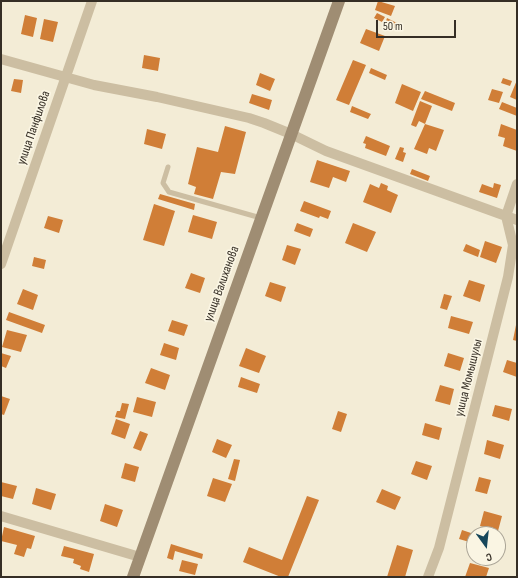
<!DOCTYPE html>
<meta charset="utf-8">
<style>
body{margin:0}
#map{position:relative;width:518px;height:578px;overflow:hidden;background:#f3ecd6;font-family:"Sofia Sans Condensed",sans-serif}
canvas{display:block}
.frame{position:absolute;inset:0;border:2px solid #352e25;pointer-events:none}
.north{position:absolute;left:466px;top:526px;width:40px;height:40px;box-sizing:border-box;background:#faf5e3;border:1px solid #aba597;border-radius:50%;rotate:165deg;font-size:11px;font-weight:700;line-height:16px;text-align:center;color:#352e25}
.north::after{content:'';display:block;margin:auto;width:14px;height:18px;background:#17475a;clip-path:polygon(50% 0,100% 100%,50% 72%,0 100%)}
.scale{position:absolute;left:376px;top:20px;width:80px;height:18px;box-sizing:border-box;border:2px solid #352e25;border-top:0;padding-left:5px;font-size:12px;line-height:14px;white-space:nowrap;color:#352e25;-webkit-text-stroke:3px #faf5e3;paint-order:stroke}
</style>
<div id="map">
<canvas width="518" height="578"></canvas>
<div class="frame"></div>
<div class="north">С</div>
<div class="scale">50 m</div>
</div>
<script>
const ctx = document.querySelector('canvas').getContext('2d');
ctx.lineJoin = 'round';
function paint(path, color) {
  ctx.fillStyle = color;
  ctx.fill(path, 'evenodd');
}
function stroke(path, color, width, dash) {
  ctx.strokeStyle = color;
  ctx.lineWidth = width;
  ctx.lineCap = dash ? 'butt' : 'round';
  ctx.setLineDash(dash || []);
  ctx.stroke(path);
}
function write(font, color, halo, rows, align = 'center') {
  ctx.font = font + ' "Sofia Sans Condensed",sans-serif';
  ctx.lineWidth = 3.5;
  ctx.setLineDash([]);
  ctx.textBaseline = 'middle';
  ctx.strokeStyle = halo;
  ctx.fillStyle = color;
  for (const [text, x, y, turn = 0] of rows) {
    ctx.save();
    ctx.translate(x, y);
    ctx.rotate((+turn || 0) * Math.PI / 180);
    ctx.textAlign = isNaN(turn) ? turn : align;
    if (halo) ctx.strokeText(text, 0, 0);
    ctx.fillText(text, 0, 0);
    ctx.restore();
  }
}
const building = new Path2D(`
 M378,1L395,6L391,16L375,10Z
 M377,13L385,17L382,22L374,18Z
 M25,15L37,18L33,37L21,34Z
 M387,18L399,24L397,29L385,24Z
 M44,19L58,22L53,42L40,39Z
 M366,29L385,36L379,51L360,43Z
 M144,55L160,58L158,71L142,68Z
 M353,60L366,65L349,105L336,100Z
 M371,68L387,75L385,80L369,73Z
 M260,73L275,79L270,91L256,85Z
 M503,78L512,81L510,86L501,83Z
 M14,79L23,80L21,93L11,91Z
 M517,80V100L510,97Z
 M402,84L421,92L413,111L395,103Z
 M492,89L503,92L499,103L488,100Z
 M425,91L455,103L452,111L421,99Z
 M252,94L272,100L269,110L249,103Z
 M420,101L432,106L425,124L419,121L416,127L411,125Z
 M502,102L517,108V116L499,109Z
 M352,106L371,114L368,119L350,112Z
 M425,124L444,130L436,151L429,148L427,154L414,149Z
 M501,124L517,130V151L503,146L505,138L498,136Z
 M225,126L246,132L235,174L221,172L213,199L194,194L196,187L188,184L197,147L218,152Z
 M147,129L166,134L162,149L144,144Z
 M366,136L390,146L386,156L365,148L366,144L363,143Z
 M400,147L404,148L403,152L406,153L403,162L395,159Z
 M317,160L350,171L346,182L333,177L329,188L310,182Z
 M412,169L430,176L428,181L410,174Z
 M381,183L388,186L387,190L398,195L391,213L363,202L370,184L379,188Z
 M494,183L501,185L497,198L479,192L482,184L493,188Z
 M160,194L195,204L194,210L158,199Z
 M304,201L331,211L328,219L320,216L319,218L300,211Z
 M154,204L175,211L164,246L143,240Z
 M193,215L217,222L212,239L188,232Z
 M48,216L63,220L59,233L44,228Z
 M297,223L313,229L310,237L294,231Z
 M353,223L376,232L367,252L345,243Z
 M485,241L502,247L496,263L480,257Z
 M466,244L480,250L478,257L463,251Z
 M287,245L301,249L295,265L282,260Z
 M34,257L46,260L44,269L32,266Z
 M191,273L205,278L200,293L185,288Z
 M469,280L485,285L480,302L463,296Z
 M270,282L286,287L281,302L265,296Z
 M23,289L38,295L33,310L17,304Z
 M444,294L452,296L447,310L440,308Z
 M9,312L45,325L42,333L6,320Z
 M451,316L473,322L469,334L448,328Z
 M172,320L188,325L184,336L168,331Z
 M516,325H517V341L513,340Z
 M7,330L27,335L21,352L2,347Z
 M164,343L179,348L176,360L160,355Z
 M246,348L266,356L259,373L239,366Z
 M1,353L11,356L6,368L1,366Z
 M448,353L464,358L460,371L444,366Z
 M507,360L517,363V377L503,372Z
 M151,368L170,375L165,390L145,383Z
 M241,377L260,384L257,393L238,387Z
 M440,385L454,389L450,405L435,401Z
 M1,396L10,399L4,415L1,414Z
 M137,397L156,402L152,417L133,412Z
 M122,403L129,404L125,419L115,417L117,411H120Z
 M495,405L512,409L509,421L492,416Z
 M338,411L347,414L341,432L332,429Z
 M116,419L130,424L125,439L111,434Z
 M425,423L442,428L439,440L422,435Z
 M140,431L148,434L141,451L133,448Z
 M217,439L232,445L226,458L212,452Z
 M487,440L504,445L500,459L484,454Z
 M234,459L240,460L235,481L228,479Z
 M416,461L432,466L427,480L411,474Z
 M125,463L139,467L135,482L121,478Z
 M479,477L491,480L487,494L475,491Z
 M213,478L232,484L225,502L207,496Z
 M1,482L17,486L13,499L1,496Z
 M36,488L56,494L51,510L32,504Z
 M382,489L401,497L395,510L376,502Z
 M307,496L319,500L288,577H281L243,562L249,547L282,560Z
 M105,504L123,510L117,527L100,521Z
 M484,511L502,516L498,531L480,526Z
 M4,527L35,536L31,549L27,548L24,557L14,554L17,545L1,541Z
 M462,530L474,534L473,543L459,539Z
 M171,544L203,554L202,559L175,551L173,560L167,558Z
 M397,545L413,550L405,577H387Z
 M64,546L94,554L89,572L80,569L81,566L73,563L74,559L61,556Z
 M182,560L198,564L195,575L179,571Z
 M470,563L489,568L486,577H465Z`);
const lane = new Path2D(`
 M168,167L163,183L169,192L261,218`);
const street = new Path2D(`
 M1,59L94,85L157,97L249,118L264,123L291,134L326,151L517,220
 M1,264L92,1
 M1,516L140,557
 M428,577L439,548L508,277L513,245L506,216L517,184`);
const secondary = new Path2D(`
 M133,577L339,1`);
const streetNames = [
 ["улица Панфилова",34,128,-71],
 ["улица Валиханова",222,284,-70],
 ["улица Момышулы",469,378,-76]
];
paint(building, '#d07e37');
stroke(lane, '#ccbea2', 5);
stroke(street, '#ccbea2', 10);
stroke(secondary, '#9f8d73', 12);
write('13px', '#352e25', '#faf5e3', streetNames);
</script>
